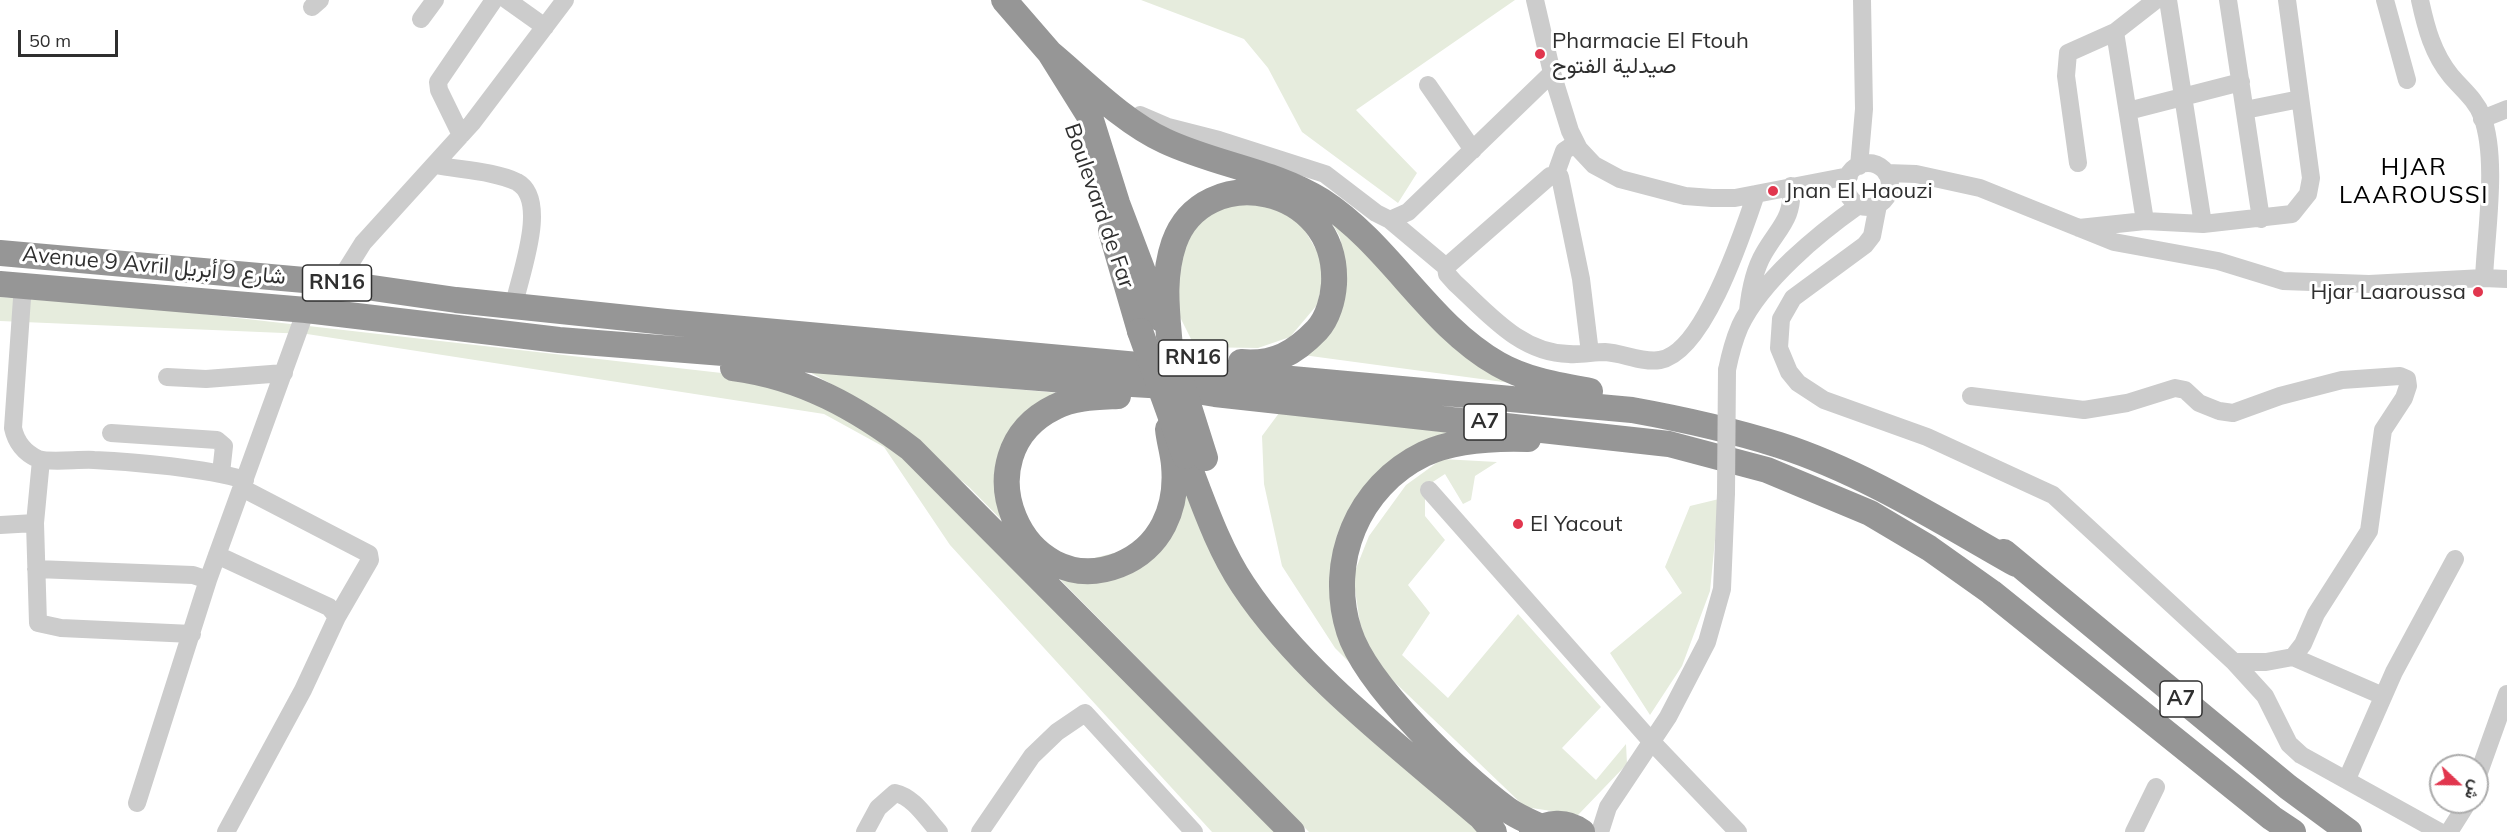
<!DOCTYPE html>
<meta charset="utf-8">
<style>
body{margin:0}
#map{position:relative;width:2507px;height:832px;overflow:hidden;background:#fff;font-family:Mulish,Vazirmatn,sans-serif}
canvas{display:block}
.north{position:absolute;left:2429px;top:754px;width:60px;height:60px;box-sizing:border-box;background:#fff;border:2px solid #acacac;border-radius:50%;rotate:112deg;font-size:16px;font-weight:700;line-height:24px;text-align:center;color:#2f2f2f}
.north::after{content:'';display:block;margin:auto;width:21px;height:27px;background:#e1364e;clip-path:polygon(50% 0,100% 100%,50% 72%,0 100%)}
.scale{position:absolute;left:18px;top:30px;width:100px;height:27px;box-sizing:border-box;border:3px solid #2f2f2f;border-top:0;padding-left:8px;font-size:18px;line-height:21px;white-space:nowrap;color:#2f2f2f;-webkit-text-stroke:4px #fff;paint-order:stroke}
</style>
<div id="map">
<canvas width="2507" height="832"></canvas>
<div class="north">ش</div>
<div class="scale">50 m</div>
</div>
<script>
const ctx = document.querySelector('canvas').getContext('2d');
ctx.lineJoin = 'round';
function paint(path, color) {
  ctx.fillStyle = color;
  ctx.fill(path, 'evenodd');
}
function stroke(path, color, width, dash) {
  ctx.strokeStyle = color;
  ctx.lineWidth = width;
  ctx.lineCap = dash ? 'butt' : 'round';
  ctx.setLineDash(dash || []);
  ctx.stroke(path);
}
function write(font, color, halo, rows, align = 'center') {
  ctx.font = font + ' Mulish,Vazirmatn,sans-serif';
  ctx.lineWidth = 6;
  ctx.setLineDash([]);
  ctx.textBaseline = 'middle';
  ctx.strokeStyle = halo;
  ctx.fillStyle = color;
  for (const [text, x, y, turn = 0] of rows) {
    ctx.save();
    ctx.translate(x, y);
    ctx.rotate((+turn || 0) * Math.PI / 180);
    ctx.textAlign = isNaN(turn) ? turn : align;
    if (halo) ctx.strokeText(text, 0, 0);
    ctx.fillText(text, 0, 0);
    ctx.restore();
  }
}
const green = new Path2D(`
 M1141,0H1515L1356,110L1417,173L1398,203L1302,132L1268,68L1244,39Z
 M1251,199L1296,215L1326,267L1317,305L1290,337L1258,348L1195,347L1175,307L1177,265L1200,214Z
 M1324,209L1533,386L1303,355L1346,282L1340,237Z
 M0,297L150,308L748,376L866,425L944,485L1291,832H1212L950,545L884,447L824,414L307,334L0,321Z
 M799,366L889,378L1059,393L1029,410L1002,444L997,479L1062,566L1150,544L1180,473L1217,562L1479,832H1309L969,487L874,408Z
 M1282,409L1472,431L1358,494L1337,535L1330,585L1365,678L1335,648L1282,566L1264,484L1262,436Z
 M1442,459L1497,462L1475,476L1471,500L1463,504L1445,474L1425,487V516L1445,540L1408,585L1430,613L1402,655L1448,698L1518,614L1601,707L1562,748L1596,780L1626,744L1627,764L1578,815L1525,807L1384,672L1362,637L1353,576L1369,536L1406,485Z
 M1719,499L1710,591L1682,666L1650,715L1610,653L1682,593L1665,567L1690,506Z`);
const minor = new Path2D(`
 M507,0L545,27
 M1535,0L1552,73L1570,131L1579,149L1594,165L1620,179L1685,196L1712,198H1735L1849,176
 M2168,0L2203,224
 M2228,0L2261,219
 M2385,0L2407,80
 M2420,0C2426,28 2433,54 2451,76C2462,89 2476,100 2482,116C2498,159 2486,231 2484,278
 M312,7L320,0
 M421,19L435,0
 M2115,32L2145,221
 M1428,85L1473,150
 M2245,110L2300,99
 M2128,111L2241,82
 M1140,115L1168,127L1219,140L1325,174L1376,213L1390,220L1408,212L1552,73
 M2482,119L2507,109
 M461,135L439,90L438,82L494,0
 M2078,163L2066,76L2068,53L2115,32L2156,0
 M1846 185a22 22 0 1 1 44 0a22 22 0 1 1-44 0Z
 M435,165C460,170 494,171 517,182C550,200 519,277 514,305
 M1859,166L1864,109L1862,0
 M1886,173L1916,174L1980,188L2114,242L2218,261L2283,281L2369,284L2484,278L2507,279
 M1555,176L1564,151L1576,143
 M1878,205L1872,236L1865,245L1793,298L1781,319L1779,348L1789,372L1798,383L1824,400L1927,437L2053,495L2234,662L2265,696L2289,744L2301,755L2440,832
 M1390,220L1446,267
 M2079,228L2145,221L2203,224L2292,214L2308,194L2311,178L2287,0
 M338,283L363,243L472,123L565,0
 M23,284L13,428C16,442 25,453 38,459C49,463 80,459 94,460C138,462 204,468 245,480
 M1748,311C1750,291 1754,270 1764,253C1779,227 1794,218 1791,186
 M1590,353L1581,279L1560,177L1550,176L1446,267L1447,274L1455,283C1488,313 1520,353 1569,354C1581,355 1593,352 1605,352C1623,353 1642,363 1660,360C1704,353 1743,232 1756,194
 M1727,370C1730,355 1734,340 1740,326C1762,280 1818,234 1859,205
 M167,377L206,379L284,373
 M1971,396L2084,410L2127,403L2175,388L2185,390L2199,403L2219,411L2233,413L2280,396L2342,380L2400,376L2407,379L2408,386L2404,398L2383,430L2369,531L2316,614L2303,644L2293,657L2266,662H2234
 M111,433L217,440L224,446L221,473
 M41,460L35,523L38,623L61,628L192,634
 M242,488L369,554L370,560L337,617
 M1429,490L1651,741L1738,832
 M0,525L35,523
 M217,555L329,607L337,617L303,690L226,832
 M36,569L193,575L208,580
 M2293,657L2383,696
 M2477,778L2507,694
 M2347,779L2394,672L2455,559
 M137,803L208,580L306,310
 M865,832L878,808L895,793C914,797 926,818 939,832
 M980,832L1032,756L1057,732L1085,713L1194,832
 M1600,832L1608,807L1668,717L1707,642L1722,589L1726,493
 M2134,832L2156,787
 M2449,832L2468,802`);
const highway = new Path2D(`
 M1004,0L1050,53L1090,117L1117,203L1161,319
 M1050,53C1086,83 1122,121 1165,141C1216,165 1274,171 1322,201C1390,245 1428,324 1498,364C1526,380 1558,385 1590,391
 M1111,231L1140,331
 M0,253L338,283L456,300L666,322L1632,410C1682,419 1731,430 1779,445C1863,472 1940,521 2016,564
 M0,284L306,310L559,340L1065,380L1166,386L1215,394L1669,444L1767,470L1870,513L1929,548L1991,592L2272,818L2293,832
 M1170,347C1167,312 1162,278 1174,243C1203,160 1339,183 1334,284C1333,299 1328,318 1317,330C1295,353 1274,365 1241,362
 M733,368C802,377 857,408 911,449L1292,832
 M1118,396C1098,397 1074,397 1055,407C958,454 1022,603 1119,565C1161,548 1178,508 1174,465C1173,452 1169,441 1168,429
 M1528,439C1495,438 1454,440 1424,454C1358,486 1327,561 1349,631C1366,686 1461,775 1508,810C1518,817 1530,822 1541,827
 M1185,456C1202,499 1217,546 1243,585C1302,674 1400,747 1481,817L1494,832
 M2004,552L2288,787L2349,832
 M1532,832C1548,822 1566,820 1582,832`);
const minorBridge = new Path2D(`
 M1726,493L1727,370`);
const highwayBridge = new Path2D(`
 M1140,331L1185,456
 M1170,347L1205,458`);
const markers = [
 [1540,54,6,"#e1364e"],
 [1773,191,6,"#e1364e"],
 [2478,292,6,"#e1364e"],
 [1518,524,6,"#e1364e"]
];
const shields = [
 [337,283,69],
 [1193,358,69],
 [1485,422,42],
 [2181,699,42]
];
const shieldNames = [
 ["RN16",337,283],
 ["RN16",1193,358],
 ["A7",1485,422],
 ["A7",2181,699]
];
const poiNames = [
 ["Pharmacie El Ftouh",1552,41],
 ["صيدلية الفتوح",1552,66],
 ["Jnan El Haouzi",1785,191],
 ["Hjar Laaroussa",2466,292,"right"],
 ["El Yacout",1530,524]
];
const streetNames = [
 ["Boulevard de Far",1099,206,71],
 ["Avenue 9 Avril شارع 9 أبريل",154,266,5]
];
const neighbourhoodNames = [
 ["HJAR",2414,168],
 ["LAAROUSSI",2414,196]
];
paint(green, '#e6ecdd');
stroke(minor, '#ccc', 18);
stroke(highway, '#969696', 26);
stroke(minorBridge, '#ccc', 18);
stroke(highwayBridge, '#969696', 26);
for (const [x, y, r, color] of markers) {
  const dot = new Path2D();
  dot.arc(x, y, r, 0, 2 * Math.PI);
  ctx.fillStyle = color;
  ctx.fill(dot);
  stroke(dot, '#fff', 2);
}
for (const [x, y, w] of shields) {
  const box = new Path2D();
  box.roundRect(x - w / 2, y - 18, w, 36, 4.5);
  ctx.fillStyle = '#fff';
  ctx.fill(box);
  stroke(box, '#2f2f2f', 1.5);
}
write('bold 21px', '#2f2f2f', null, shieldNames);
write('22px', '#2f2f2f', '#fff', poiNames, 'left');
write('22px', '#2f2f2f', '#fff', streetNames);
ctx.letterSpacing = '1.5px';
write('24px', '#000', '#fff', neighbourhoodNames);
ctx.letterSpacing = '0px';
</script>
